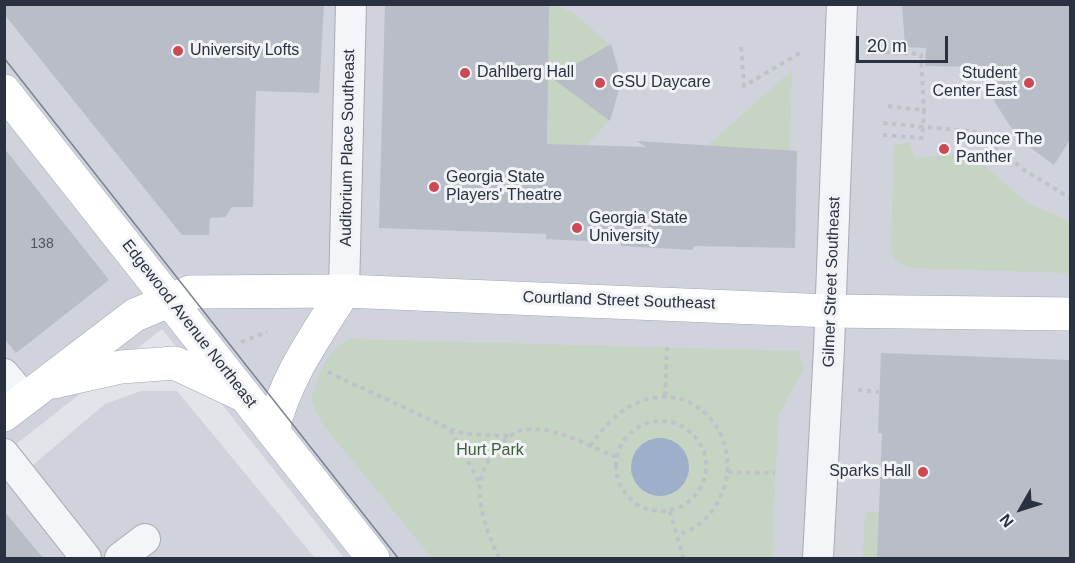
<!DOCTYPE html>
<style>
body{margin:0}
#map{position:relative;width:1075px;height:563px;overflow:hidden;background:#e2e4ea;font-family:Helvetica,sans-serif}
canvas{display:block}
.frame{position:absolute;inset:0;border:6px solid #2a3141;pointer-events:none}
.north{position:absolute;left:991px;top:479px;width:60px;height:60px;-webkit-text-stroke:4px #f1f3f7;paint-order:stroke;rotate:231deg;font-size:16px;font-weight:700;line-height:24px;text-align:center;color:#2a3141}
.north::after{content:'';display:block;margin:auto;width:21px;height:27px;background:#2a3141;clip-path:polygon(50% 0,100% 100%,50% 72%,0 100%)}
.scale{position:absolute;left:856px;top:36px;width:92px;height:27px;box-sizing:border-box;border:3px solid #2a3141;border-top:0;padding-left:8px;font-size:18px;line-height:21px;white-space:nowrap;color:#2a3141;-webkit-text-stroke:4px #f1f3f7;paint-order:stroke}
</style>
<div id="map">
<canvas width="1075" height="563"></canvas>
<div class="frame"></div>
<div class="north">N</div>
<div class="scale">20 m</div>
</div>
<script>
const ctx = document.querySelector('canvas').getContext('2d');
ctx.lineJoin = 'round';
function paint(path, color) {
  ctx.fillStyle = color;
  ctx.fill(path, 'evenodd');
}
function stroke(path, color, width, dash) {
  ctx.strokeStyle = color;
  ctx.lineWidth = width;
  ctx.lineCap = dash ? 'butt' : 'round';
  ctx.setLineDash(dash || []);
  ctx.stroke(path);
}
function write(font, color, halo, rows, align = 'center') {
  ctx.font = font + ' Helvetica,sans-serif';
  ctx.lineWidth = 6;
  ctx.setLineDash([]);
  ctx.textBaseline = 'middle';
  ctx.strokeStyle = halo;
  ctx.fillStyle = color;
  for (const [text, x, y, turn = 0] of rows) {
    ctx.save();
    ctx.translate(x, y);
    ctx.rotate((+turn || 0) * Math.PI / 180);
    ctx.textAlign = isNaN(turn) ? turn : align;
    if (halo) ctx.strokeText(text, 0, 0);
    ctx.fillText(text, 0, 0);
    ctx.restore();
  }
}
const built = new Path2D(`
 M5,5H1070V558H344L162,329L5,453Z
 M141,391H177L315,558H5V485L33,465L105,404Z`);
const green = new Path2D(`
 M549,5C570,4 594,32 609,45L582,61L578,97L609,120L587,145L546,152Z
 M792,70L790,151L709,147L708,145Z
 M909,142L915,158L942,155L973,156L1029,204L1070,221V273L912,268C899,264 891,260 891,245L894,146Z
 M348,339L798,351L804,368L778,416L772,558H432L321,422L311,399C320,375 323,354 348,339Z
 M865,512H879L877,558H863Z`);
const water = new Path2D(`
 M631 467a29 29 0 1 1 58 0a29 29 0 1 1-58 0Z`);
const building = new Path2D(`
 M4,4H324L319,93L256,91L253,207H232L225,217L210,218L209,235H182L4,14Z
 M385,4H549L547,144L646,147L637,141L797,151L795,248L694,246L693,250L621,246V243L546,239V234L379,228Z
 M902,4H1071V138L1054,165L1028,146L1010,126L996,104L980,67L925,66L926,48L905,47Z
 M611,44L618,68L620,86L610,121L552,78Z
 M4,148L109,280L16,353L4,338Z
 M881,353L1071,360V558H877L882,433H878Z
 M4,511L43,558H4Z`);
const path = new Path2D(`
 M741,47L744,86L800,53
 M885,52L921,54L924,110
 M883,123L978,132L1024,170L1070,198
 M883,135L922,138L924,110L885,106
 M241,342L267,332
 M328,372L450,429L465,434L508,436
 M858,390L879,392
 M665,396L667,347
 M616 466a45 45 0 1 1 90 0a45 45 0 1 1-90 0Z
 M450,430L480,483
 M590,446C601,431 613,416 629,407C702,366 762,460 705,519C698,527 687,531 678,535
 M728,472L775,473
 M670,511L683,558
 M499,558C482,521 467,481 498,447C505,440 514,431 524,430C555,425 589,446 616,457`);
const minor = new Path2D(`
 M344,291L351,4
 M4,374L25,399
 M4,454L86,558
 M120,558L145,539
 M818,558L829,348L842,4`);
const major = new Path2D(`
 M4,91L373,558
 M54,382L121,367L175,363L243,395
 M4,415L135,315L190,292L344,291L830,311L1070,314
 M273,430C285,378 316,336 344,291`);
const tram = new Path2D(`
 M4,58L398,558`);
const markers = [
 [178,51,6,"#cc4a53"],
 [465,73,6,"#cc4a53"],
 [600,83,6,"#cc4a53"],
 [1029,83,6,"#cc4a53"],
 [944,149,6,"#cc4a53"],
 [434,187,6,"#cc4a53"],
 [577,228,6,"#cc4a53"],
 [923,472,6,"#cc4a53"]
];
const numberNames = [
 ["138",42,244]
];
const poiNames = [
 ["University Lofts",190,51],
 ["Dahlberg Hall",477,73],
 ["Student",1017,74,"right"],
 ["Center East",1017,92,"right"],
 ["GSU Daycare",612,83],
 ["Pounce The",956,140],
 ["Panther",956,158],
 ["Georgia State",446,178],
 ["Players' Theatre",446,196],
 ["Georgia State",589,219],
 ["University",589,237],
 ["Sparks Hall",911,472,"right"]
];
const streetNames = [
 ["Auditorium Place Southeast",348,148,-89],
 ["Gilmer Street Southeast",832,282,-88],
 ["Courtland Street Southeast",619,301,2],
 ["Edgewood Avenue Northeast",189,324,52]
];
const parkNames = [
 ["Hurt Park",490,451]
];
paint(built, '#d0d3dc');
paint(green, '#c6d4c3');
paint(water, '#9eafc9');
paint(building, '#b9bdc7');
stroke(minor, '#a7abb4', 32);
stroke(major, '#a1a8b5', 34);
stroke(path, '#bfc2c8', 4, [4.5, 4.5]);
stroke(minor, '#f4f5f8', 30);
stroke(major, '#fff', 33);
stroke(tram, '#7b8393', 1.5);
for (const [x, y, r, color] of markers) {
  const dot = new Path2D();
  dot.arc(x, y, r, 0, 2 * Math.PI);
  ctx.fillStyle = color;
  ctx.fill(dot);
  stroke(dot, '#f1f3f7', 2);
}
write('14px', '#4e5462', null, numberNames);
write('16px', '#2a3141', '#f1f3f7', poiNames, 'left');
write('16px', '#2a3141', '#f1f3f7', streetNames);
write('16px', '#3c5d38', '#f1f3f7', parkNames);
</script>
